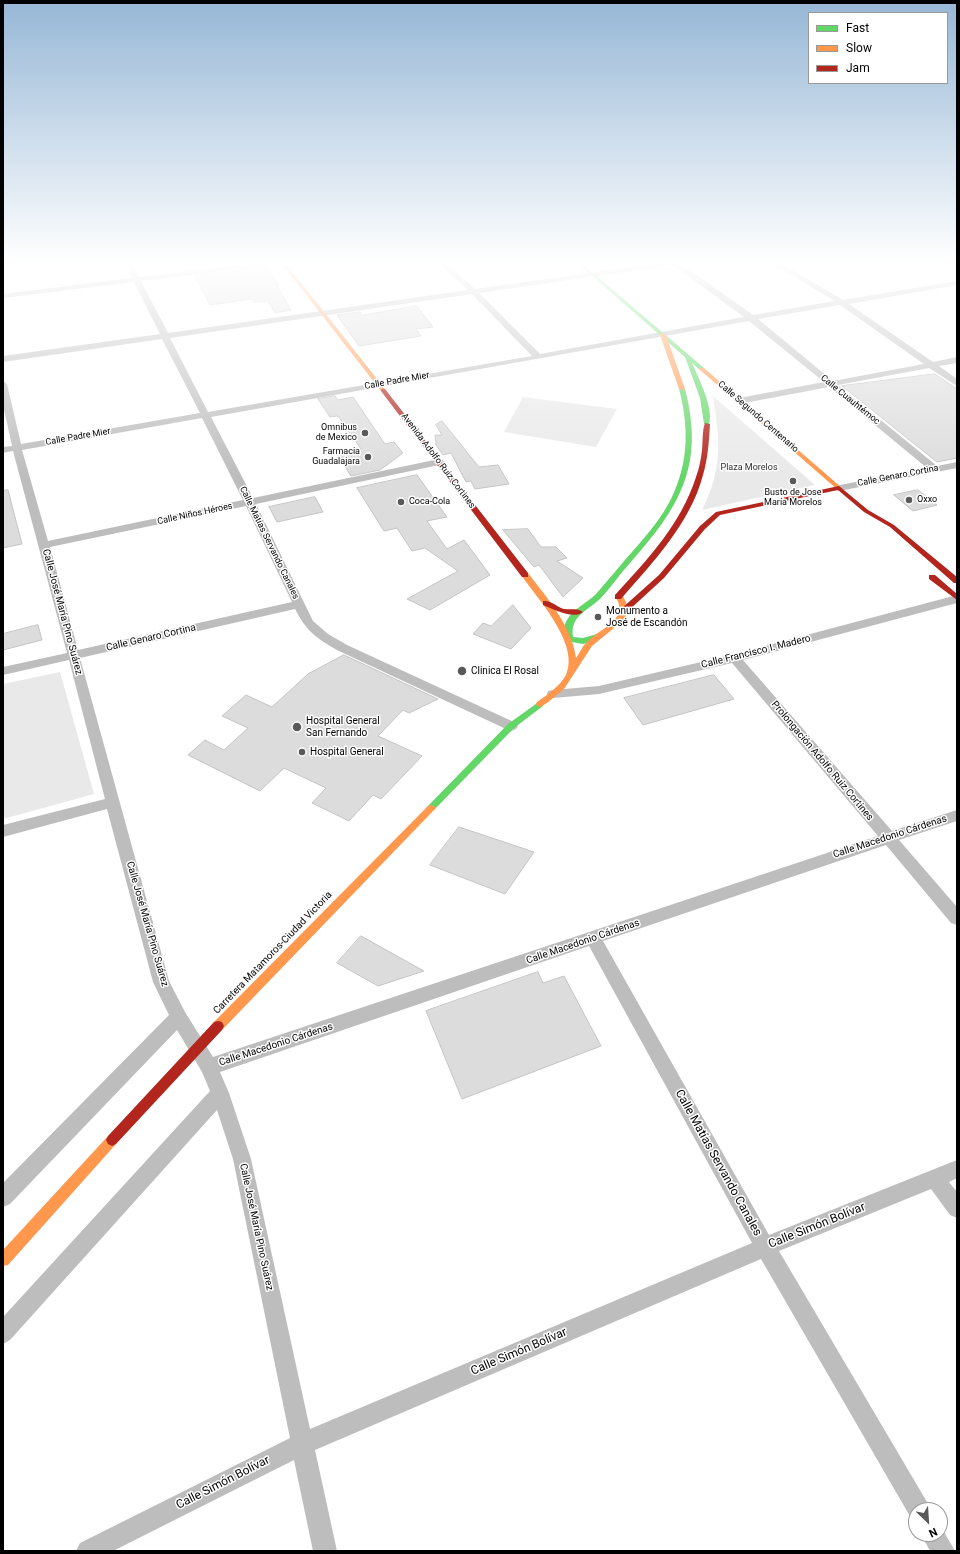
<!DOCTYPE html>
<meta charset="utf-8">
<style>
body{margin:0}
#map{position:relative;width:960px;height:1554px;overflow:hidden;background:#fff;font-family:Roboto,sans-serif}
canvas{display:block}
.frame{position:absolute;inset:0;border:4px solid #000;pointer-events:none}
.legend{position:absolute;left:808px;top:12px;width:140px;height:72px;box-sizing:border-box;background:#fff;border:1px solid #999;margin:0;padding:5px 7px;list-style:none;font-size:12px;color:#000}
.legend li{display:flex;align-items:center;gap:8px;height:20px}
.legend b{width:20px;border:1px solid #999}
.north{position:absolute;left:908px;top:1502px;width:40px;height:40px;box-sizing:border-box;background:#fff;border:1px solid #999;border-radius:50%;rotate:155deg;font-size:11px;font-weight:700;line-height:16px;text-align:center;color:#000}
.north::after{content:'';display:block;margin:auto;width:14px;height:18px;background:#595959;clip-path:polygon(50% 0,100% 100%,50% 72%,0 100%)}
</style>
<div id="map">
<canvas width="960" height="1554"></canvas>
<div class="frame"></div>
<ul class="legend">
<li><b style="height:5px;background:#63d668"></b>Fast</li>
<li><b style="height:5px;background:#ff974d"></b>Slow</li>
<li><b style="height:5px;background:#b3261e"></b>Jam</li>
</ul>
<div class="north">N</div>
</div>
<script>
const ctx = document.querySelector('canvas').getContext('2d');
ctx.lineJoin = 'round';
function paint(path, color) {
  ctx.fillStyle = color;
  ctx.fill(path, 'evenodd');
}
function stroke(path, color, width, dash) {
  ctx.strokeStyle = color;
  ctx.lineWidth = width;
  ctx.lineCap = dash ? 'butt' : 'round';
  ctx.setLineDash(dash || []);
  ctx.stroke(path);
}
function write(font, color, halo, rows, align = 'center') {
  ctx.font = font + ' Roboto,sans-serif';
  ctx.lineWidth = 3;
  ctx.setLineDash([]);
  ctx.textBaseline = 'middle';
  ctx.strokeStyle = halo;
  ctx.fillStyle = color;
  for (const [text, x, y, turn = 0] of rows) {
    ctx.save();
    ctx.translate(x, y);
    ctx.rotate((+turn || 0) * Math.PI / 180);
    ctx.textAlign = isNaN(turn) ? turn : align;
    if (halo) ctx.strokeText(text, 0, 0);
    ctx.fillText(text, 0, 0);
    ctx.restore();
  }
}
const green = new Path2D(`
 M713,396L815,485L702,510C723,468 720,441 713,396Z
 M523,397L617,409L596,447L504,432Z
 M60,672L94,794L3,819V684Z`);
const building = new Path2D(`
 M268,267L279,286H277L291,310L275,313L268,301L254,302L252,299L210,305L195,276Z
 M417,306L433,327L416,329L421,336L359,346L337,315L360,312L362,315Z
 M935,374L957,389V458L937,462L842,386Z
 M335,396L338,400L353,397L385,444L394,442L403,453L380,470L351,476L337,454L361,449L338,416L330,417L318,399Z
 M442,421L479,467L498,465L509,484L475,489L471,481L466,482L451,453L443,455L436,445L435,435H442L436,425Z
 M417,475L447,517L427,521L447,549L464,540L490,575L430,610L407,599L458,571L425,548L412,551L397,528L384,531L357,488Z
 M8,490L22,544L3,548V491Z
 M918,490L937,505L913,511L894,495Z
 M315,497L323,512L277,522L269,507Z
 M528,529L541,547H556L567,558L557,561L583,578L563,597L539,565L534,567L503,530Z
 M513,605L531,628L511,649L473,634L483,623L491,626Z
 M38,625L42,640L3,650V634Z
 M344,655L438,699L409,713L403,710L378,736L422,756L381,799L373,795L349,821L312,803L326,788L284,768L260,791L188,755L205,740L224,750L248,728L222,716L246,695L272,707L308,674Z
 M714,675L734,699L643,725L624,698Z
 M459,827L534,852L505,894L430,865Z
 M361,936L424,971L378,986L337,963Z
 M538,972L543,983L564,976L601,1046L462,1099L426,1011Z`);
const street = new Path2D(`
 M125,260H131L139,277L282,260H300L296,262L141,281L168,333L468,290L435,260H442L475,289L667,262V260H697V262L681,264L753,315L835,301L769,262V260H776L843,300L957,281V285L849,304L933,362L957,357V363L939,366L957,379V386L929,368L838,385L937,466L957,462V468L839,491L835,490L834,488L835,486L927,468L829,387L739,404L736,403L734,401L739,398L824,382L749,321L211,417L253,498L439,459L443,460L444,462L443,464L439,465L256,504L313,621L328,634L347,645L516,723L518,726L516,729L511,731L506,729L339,651C316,638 307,632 295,609L80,658L169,981L185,1012L213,1057L878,836L732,663L599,694L553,698L548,697L547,694L548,691L553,690L599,686L735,654L957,595V603L743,660L892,831L957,810V821L899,840L957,907V925L951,923L886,845L603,941L769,1235L957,1160V1178L949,1182L957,1192V1218L950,1215L931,1189L779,1251L927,1502L931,1510H916V1520L911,1518L761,1259L315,1450L337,1551H313L294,1460L113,1551H76L80,1543L290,1438L233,1159L217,1110L10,1340L3,1344V1317L210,1091L202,1072L177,1030L10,1204L3,1207V1183L169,1015L153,982L107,809L3,837V825L105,799L69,660L3,675V667L67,653L13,451L3,453V447L12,446L3,405V381L7,384L21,444L200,413L162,339L3,362V356L160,334L134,282L3,298V294L132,278ZM673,265L744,317L540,354L479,293ZM472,294L532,356L208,412L170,338ZM840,305L924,364L833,381L758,319ZM202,418L243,500L48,541L22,450ZM246,506L292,602L78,650L50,547ZM589,946L752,1243L310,1429L251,1159L229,1093L220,1072Z
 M940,1525L955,1551H930L921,1534H940Z`);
const fast = new Path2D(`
 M574,260H578L704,368V370H700L692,363C699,379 714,408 709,425L704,424L700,398L685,357Z
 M682,387L685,389C705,465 680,507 630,563C620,574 611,587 601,598C588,611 570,615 573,637L583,638L597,634L601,637L600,639L583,644L566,641C563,635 563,626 567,620C573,609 587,603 596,594C604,585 612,575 620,566C640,542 663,520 675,490C689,457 688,423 679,389Z
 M540,701L543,702L544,704L543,706L514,728L434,810H428L426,808L428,806L508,724Z`);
const slow = new Path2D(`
 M279,260H283L385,389V391H381Z
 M663,333L666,335L685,389L684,390L679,389L660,335Z
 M700,368H704L842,488V490H838L700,370Z
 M522,573H528C547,598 572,626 576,658C580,653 582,646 587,642C599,629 630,619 616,598L617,596H623L628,607L625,619L592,646L564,689L547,703L540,707L537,706L536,704L537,702C547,695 560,686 566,675C580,644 538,599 521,575Z
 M431,805L434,806L436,808L434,810L222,1030L218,1031L214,1030L212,1026L214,1022L428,806Z
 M112,1134L116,1136L118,1140L116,1144L8,1265L3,1266V1250L108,1136Z`);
const jam = new Path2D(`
 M381,389H385L528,573V577H522L381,391Z
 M705,423L710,424C709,441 708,458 703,475C690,524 653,562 621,599H615V595C648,559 681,524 696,477C699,469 701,459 702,450C703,441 702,431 705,423Z
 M839,486L868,510L894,525L957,577V583H954L890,527L864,512L838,490L720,515L705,529L664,578L628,611H622L621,609L659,575L700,526L716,512Z
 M929,575H935L957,594V600L929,579Z
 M543,601C551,600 557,607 564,609C571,610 578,608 583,612C574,620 553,609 543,605Z
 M218,1021L222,1022L224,1026L222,1030L116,1144L112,1146L108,1144L106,1140L108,1136L214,1022Z`);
const markers = [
 [365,433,4,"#595959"],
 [368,457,4,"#595959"],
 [793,481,4,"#595959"],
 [909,500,4,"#595959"],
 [401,502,4,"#595959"],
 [598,617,4,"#595959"],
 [462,671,5,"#595959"],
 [297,727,5,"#595959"],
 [302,752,4,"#595959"]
];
const farStreetnames = [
 ["Calle Padre Mier",397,381,-10],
 ["Calle Cuauhtémoc",850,400,39],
 ["Calle Segundo Centenario",758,417,41],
 ["Calle Padre Mier",78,437,-10],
 ["Avenida Adolfo Ruiz Cortines",438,461,53],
 ["Calle Genaro Cortina",898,476,-11],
 ["Calle Niños Héroes",195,514,-12],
 ["Calle Matías Servando Canales",269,543,64]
];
const farPoinames = [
 ["Omnibus",357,428],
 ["de Mexico",357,438],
 ["Farmacia",360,452],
 ["Guadalajara",360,462],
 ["Busto de Jose",793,493,"center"],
 ["María Morelos",793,503,"center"],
 ["Oxxo",917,500,"left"],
 ["Coca-Cola",409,502,"left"]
];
const farParknames = [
 ["Plaza Morelos",749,468]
];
const poiNames = [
 ["Monumento a",606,611],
 ["José de Escandón",606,623],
 ["Clinica El Rosal",471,671],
 ["Hospital General",306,721],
 ["San Fernando",306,733],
 ["Hospital General",310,752]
];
const streetNames = [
 ["Calle José María Pino Suárez",62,612,75],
 ["Calle Genaro Cortina",151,638,-13],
 ["Calle Francisco I. Madero",756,652,-14],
 ["Prolongación Adolfo Ruiz Cortines",822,761,50],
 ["Calle Macedonio Cárdenas",890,837,-18],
 ["Calle José María Pino Suárez",147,924,74],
 ["Calle Macedonio Cárdenas",583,942,-19],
 ["Carretera Matamoros-Ciudad Victoria",273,953,-46],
 ["Calle Macedonio Cárdenas",276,1045,-18],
 ["Calle José María Pino Suárez",256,1227,78]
];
const nearStreetnames = [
 ["Calle Matías Servando Canales",718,1163,61],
 ["Calle Simón Bolívar",817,1226,-22],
 ["Calle Simón Bolívar",519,1352,-23],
 ["Calle Simón Bolívar",223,1483,-27]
];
paint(green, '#e9e9e9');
paint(building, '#dcdcdc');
stroke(building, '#c4c4c4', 1);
paint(street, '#bdbdbd');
paint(fast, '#63d668');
paint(slow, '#ff974d');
paint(jam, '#b3261e');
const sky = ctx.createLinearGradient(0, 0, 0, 477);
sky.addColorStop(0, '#96b7d6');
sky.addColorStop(0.55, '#fff');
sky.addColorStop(1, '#ffffff00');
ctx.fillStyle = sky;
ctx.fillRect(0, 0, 960, 477);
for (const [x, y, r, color] of markers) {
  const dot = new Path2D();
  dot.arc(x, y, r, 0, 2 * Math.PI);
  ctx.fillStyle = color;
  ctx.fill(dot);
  stroke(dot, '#fff', 1.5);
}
write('9px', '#000', '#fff', farStreetnames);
write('9px', '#000', '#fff', farPoinames, 'right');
write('9px', '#2e2e2e', '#fff', farParknames);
write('10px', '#000', '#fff', poiNames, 'left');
write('10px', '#000', '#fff', streetNames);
write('12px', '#000', '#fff', nearStreetnames);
</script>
